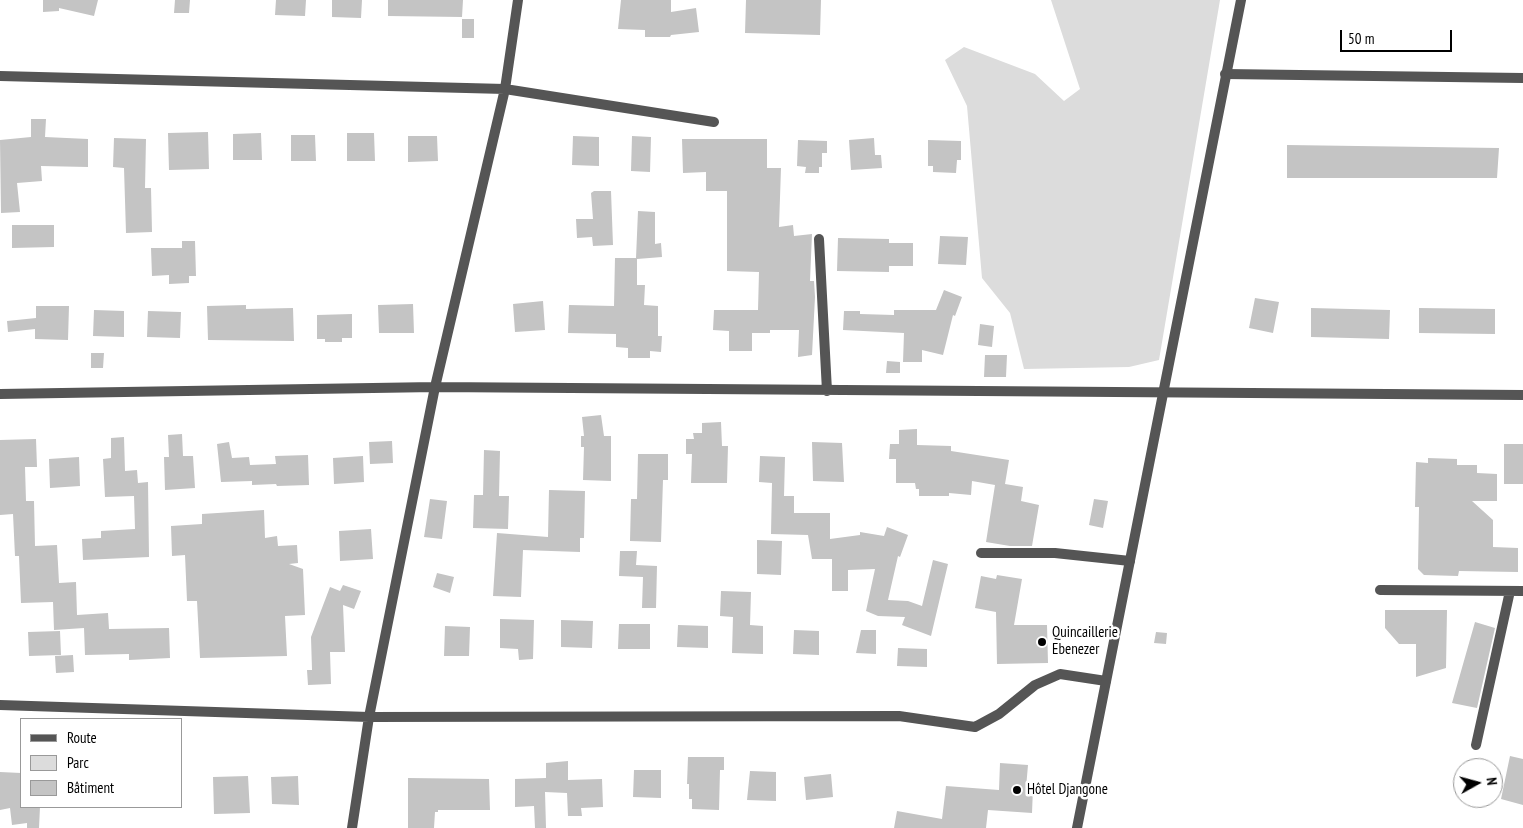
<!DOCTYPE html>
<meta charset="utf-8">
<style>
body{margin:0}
#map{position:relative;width:1523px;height:828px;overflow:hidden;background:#fff;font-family:"PT Sans Narrow",sans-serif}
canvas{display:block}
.legend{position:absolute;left:20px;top:718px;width:162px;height:90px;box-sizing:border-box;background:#fff;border:1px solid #999;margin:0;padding:6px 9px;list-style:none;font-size:15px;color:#000}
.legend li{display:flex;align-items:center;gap:10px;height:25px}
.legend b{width:25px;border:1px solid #999}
.north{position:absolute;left:1453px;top:758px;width:50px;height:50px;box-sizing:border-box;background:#fff;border:1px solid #999;border-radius:50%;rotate:83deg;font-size:14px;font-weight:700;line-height:20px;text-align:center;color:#000}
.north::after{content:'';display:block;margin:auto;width:18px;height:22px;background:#000;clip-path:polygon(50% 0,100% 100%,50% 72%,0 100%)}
.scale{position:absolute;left:1340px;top:30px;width:112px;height:22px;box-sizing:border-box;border:2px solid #000;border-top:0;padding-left:6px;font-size:15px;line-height:18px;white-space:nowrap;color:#000;-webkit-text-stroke:4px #fff;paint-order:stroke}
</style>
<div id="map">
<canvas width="1523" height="828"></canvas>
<ul class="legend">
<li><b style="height:6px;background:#555"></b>Route</li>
<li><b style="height:14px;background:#dcdcdc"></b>Parc</li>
<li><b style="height:14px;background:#c4c4c4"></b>Bâtiment</li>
</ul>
<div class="north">N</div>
<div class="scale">50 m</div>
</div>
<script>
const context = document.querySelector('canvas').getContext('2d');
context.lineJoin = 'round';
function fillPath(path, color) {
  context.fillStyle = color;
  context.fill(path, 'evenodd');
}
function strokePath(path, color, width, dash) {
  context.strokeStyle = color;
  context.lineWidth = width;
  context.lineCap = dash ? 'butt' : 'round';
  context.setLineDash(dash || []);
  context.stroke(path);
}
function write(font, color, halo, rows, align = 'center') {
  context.font = font + ' "PT Sans Narrow",sans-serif';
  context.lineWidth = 5;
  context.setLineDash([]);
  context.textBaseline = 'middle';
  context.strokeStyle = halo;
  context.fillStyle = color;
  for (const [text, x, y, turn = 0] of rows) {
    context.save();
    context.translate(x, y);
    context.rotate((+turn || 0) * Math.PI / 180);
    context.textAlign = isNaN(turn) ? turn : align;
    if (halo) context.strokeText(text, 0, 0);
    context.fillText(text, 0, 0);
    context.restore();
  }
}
const green = new Path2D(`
 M 1051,0 L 1220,0 L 1159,360 L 1129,367 L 1024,369 L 1010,313 L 982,278 L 967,106 L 945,60 L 964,47 L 1035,74 L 1064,101 L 1080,89 Z`);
const building = new Path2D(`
 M 43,0 L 98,0 L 94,16 L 59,8 L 59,11 L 43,12 Z
 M 175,0 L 190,0 L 189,13 L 174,13 Z
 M 276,0 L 306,0 L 305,16 L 275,15 Z
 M 332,0 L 362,0 L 361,18 L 332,17 Z
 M 388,0 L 463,0 L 462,17 L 388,16 Z
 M 621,0 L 671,0 L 671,12 L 696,8 L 699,32 L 671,35 L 670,37 L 645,37 L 645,30 L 618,29 Z
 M 746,0 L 821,0 L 820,35 L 745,33 Z
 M 462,19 L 474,19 L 474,38 L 462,38 Z
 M 31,119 L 46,119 L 45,137 L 88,139 L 88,167 L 41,166 L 42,181 L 17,183 L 20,212 L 1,213 L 0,140 L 31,137 Z
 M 208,132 L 209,169 L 169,170 L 168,133 Z
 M 261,133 L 262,160 L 233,160 L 233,134 Z
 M 347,133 L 374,133 L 375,161 L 347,161 Z
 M 291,135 L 315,135 L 316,161 L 291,161 Z
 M 408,136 L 437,136 L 438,161 L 408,162 Z
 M 573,136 L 599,137 L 599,166 L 572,165 Z
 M 632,136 L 651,137 L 650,172 L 631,171 Z
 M 114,138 L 146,139 L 145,188 L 151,188 L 152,232 L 126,233 L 124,168 L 113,167 Z
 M 874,138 L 875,155 L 881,155 L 882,168 L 851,170 L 849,140 Z
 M 682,139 L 767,139 L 767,168 L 781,168 L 779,227 L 793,225 L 794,236 L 812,234 L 810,281 L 814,281 L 815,297 L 812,355 L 798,357 L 799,330 L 770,330 L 770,333 L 752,333 L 752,351 L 729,351 L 729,331 L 713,330 L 714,310 L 758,310 L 759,272 L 727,271 L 727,191 L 706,191 L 706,172 L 683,173 Z
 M 798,140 L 827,141 L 827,153 L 822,153 L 822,167 L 819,167 L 819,173 L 805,173 L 806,167 L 797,166 Z
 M 928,140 L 961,141 L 961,160 L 957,160 L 956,173 L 933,172 L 933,166 L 928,166 Z
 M 1287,145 L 1499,148 L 1497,178 L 1287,178 Z
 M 594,191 L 611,191 L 613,245 L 593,246 L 592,237 L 577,238 L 576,219 L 593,219 L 591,193 Z
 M 638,211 L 655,212 L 655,244 L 661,243 L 662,257 L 637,259 L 637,285 L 645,285 L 644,305 L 658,306 L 658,336 L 662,336 L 661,352 L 650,351 L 650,358 L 628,358 L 628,348 L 616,347 L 616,334 L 568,333 L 569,305 L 614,306 L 615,258 L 636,258 Z
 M 12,225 L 54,225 L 54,247 L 12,248 Z
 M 940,236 L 968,237 L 966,265 L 938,264 Z
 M 838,238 L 889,239 L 889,243 L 913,243 L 913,266 L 889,266 L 889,272 L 837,271 Z
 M 182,241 L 195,241 L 196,276 L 189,276 L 189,283 L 169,284 L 169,275 L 152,276 L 151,248 L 182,248 Z
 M 944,290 L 962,297 L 955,316 L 953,315 L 943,355 L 922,350 L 922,362 L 903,362 L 904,333 L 843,330 L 844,311 L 860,311 L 860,314 L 894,315 L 894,310 L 936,310 Z
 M 1255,298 L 1279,302 L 1273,333 L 1249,328 Z
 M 543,301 L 545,330 L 515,332 L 513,304 Z
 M 413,304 L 414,333 L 379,333 L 378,305 Z
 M 246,305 L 246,309 L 293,308 L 294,341 L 208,340 L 207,306 Z
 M 36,306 L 69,306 L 68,340 L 35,339 L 35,329 L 8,332 L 7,321 L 36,318 Z
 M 1311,308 L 1390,310 L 1389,339 L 1311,337 Z
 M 1419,308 L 1495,309 L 1495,334 L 1419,333 Z
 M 94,310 L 124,311 L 124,337 L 93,336 Z
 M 148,311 L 181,312 L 180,338 L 147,337 Z
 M 352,314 L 352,338 L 342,338 L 342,342 L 325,342 L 325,339 L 317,339 L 317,315 Z
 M 980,324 L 994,326 L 992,347 L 978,345 Z
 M 91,353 L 104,353 L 103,368 L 91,368 Z
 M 985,355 L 1007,355 L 1006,377 L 984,377 Z
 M 887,361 L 900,362 L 900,373 L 886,373 Z
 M 601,415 L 604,436 L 611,436 L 611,481 L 583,480 L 584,447 L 581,447 L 581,436 L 584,436 L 582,417 Z
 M 721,422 L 722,446 L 728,446 L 727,483 L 691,483 L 692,454 L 686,454 L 686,439 L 694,439 L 693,433 L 702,433 L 702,423 Z
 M 917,429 L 917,445 L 951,446 L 951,451 L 1009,460 L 1005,484 L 1023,487 L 1021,501 L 1039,505 L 1032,546 L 1010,546 L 986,542 L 995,485 L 972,481 L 971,495 L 949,493 L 949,496 L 919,496 L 919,489 L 916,489 L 915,483 L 896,483 L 896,459 L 889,459 L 890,444 L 899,444 L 899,430 Z
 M 182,434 L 183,456 L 193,456 L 195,488 L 165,490 L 164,457 L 169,457 L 168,435 Z
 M 124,437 L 125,471 L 137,470 L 138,483 L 148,482 L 149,557 L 83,560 L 82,539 L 101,538 L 101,531 L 135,529 L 134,496 L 105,497 L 103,459 L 111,458 L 111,438 Z
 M 36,439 L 37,467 L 25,467 L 26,501 L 34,501 L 35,546 L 57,545 L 59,583 L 76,582 L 77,615 L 108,613 L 109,629 L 169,628 L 170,658 L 129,660 L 129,654 L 85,655 L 84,628 L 54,630 L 53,602 L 21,603 L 19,556 L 15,556 L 13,514 L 0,515 L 0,440 Z
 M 392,441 L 393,463 L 370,464 L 369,442 Z
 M 229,442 L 232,458 L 249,457 L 250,465 L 276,464 L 275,456 L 308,455 L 309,485 L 277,486 L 276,484 L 252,485 L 252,481 L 221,482 L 217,444 Z
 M 812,442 L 842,443 L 844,482 L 813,481 Z
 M 1504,444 L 1523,444 L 1523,484 L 1504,484 Z
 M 484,450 L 500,451 L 499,496 L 509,496 L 508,529 L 473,528 L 474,495 L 483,495 Z
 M 638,454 L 668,454 L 668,480 L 663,480 L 661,542 L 630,541 L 631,499 L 637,499 Z
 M 363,456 L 364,482 L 334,484 L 333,458 Z
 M 760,456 L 785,457 L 784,496 L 794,496 L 794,513 L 830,513 L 830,539 L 860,535 L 860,532 L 884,536 L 887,527 L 908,535 L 900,557 L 898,556 L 888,600 L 908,601 L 922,606 L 933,560 L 948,564 L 931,636 L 902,625 L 905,617 L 878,616 L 866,611 L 875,569 L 848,570 L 848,591 L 832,591 L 832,559 L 812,559 L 808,535 L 771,534 L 772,483 L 759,482 Z
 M 79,457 L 80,486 L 50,488 L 49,459 Z
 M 1428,458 L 1457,459 L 1457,465 L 1477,465 L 1477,473 L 1497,474 L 1497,501 L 1472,501 L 1493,520 L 1493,547 L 1518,548 L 1518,572 L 1459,571 L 1458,576 L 1424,575 L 1418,569 L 1419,507 L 1415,507 L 1416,462 L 1428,463 Z
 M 549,490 L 585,491 L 584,538 L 580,538 L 580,552 L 523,550 L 521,597 L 493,596 L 497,533 L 548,537 Z
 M 430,499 L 447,501 L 442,539 L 424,537 Z
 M 1094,499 L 1108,501 L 1103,528 L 1089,525 Z
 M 264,510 L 265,538 L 277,536 L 278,546 L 297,545 L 298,563 L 289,564 L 303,569 L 305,615 L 285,616 L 287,656 L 200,658 L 197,601 L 187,601 L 185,555 L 172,556 L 171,526 L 202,524 L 202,514 Z
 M 371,529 L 373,559 L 340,561 L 339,531 Z
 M 757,540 L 782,541 L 781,575 L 757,574 Z
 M 620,551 L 637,551 L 636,565 L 657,566 L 656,608 L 642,608 L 643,577 L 619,576 Z
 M 437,573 L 454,577 L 450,593 L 433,587 Z
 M 997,575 L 1022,579 L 1014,625 L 1047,625 L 1048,663 L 997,664 L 996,612 L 975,608 L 981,576 L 996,579 Z
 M 343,585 L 361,591 L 354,609 L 343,605 L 345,652 L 330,652 L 331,684 L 308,685 L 307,670 L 312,670 L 311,637 L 330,587 L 340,591 Z
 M 721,591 L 751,592 L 750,625 L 763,626 L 763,654 L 732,653 L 733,617 L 720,616 Z
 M 1385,610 L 1447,610 L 1446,668 L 1416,677 L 1416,644 L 1399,644 L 1385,628 Z
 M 500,619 L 534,620 L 533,659 L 519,660 L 518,649 L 500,648 Z
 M 561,620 L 593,621 L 592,648 L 561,647 Z
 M 1475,622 L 1495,628 L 1477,708 L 1452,703 Z
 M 619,624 L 650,624 L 650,649 L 618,649 Z
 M 678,625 L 708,626 L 708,648 L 677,647 Z
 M 445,626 L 470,627 L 469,656 L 444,656 Z
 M 794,630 L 819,631 L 819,655 L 793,654 Z
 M 861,630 L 876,630 L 876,654 L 856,653 Z
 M 60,631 L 61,655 L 29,656 L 28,632 Z
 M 1156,632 L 1167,633 L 1166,644 L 1154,643 Z
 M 898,648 L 927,649 L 927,667 L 897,666 Z
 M 73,655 L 74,672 L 56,673 L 55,656 Z
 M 1510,756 L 1523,759 L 1523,805 L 1501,799 Z
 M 688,757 L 724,757 L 724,770 L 720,770 L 719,810 L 692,809 L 692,799 L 689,799 L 689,784 L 687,784 Z
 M 568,761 L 568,780 L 602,779 L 603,807 L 581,808 L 582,816 L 568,816 L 567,793 L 545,792 L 546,828 L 535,828 L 534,806 L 515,807 L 515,779 L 546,778 L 546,763 Z
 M 1000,763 L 1028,765 L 1026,788 L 1033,788 L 1032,813 L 988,810 L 986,828 L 894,828 L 897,811 L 942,819 L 946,786 L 999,790 Z
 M 634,770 L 661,770 L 661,798 L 633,797 Z
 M 750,771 L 776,772 L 776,801 L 747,800 Z
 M 0,772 L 21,773 L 20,807 L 40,807 L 39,828 L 27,828 L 27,823 L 12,825 L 10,808 L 0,810 Z
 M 831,774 L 833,797 L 806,800 L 804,777 Z
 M 248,776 L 250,813 L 214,814 L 213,777 Z
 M 298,776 L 299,805 L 272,804 L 271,777 Z
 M 408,778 L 489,779 L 490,810 L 438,810 L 438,812 L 435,812 L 434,828 L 408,828 Z`);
const minor = new Path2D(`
 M 1225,74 L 1523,78
 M 0,76 L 505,89 L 714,122
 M 819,239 L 827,391
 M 0,394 L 435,387 L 1523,395
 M 981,553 L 1055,553 L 1130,561
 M 1380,590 L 1523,591
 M 0,705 L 369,717 L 899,716 L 975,727 L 999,714 L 1035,685 L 1060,674 L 1106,681
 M 1476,745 L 1510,591
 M 352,828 L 369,717 L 435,387 L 505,89 L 518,0`);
const tertiary = new Path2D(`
 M 1077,828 L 1241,0`);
const markers = [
 [1042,642,5,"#000"],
 [1017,790,5,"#000"]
];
const poiNames = [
 ["Quincaillerie",1052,633],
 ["Ebenezer",1052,650],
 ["Hôtel Djangone",1027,790]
];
fillPath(green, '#dcdcdc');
fillPath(building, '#c4c4c4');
strokePath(minor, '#555', 10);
strokePath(tertiary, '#555', 10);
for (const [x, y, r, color] of markers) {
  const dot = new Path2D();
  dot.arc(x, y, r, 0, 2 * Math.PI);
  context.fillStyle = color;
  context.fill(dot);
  strokePath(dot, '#fff', 2);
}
write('15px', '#000', '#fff', poiNames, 'left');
</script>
